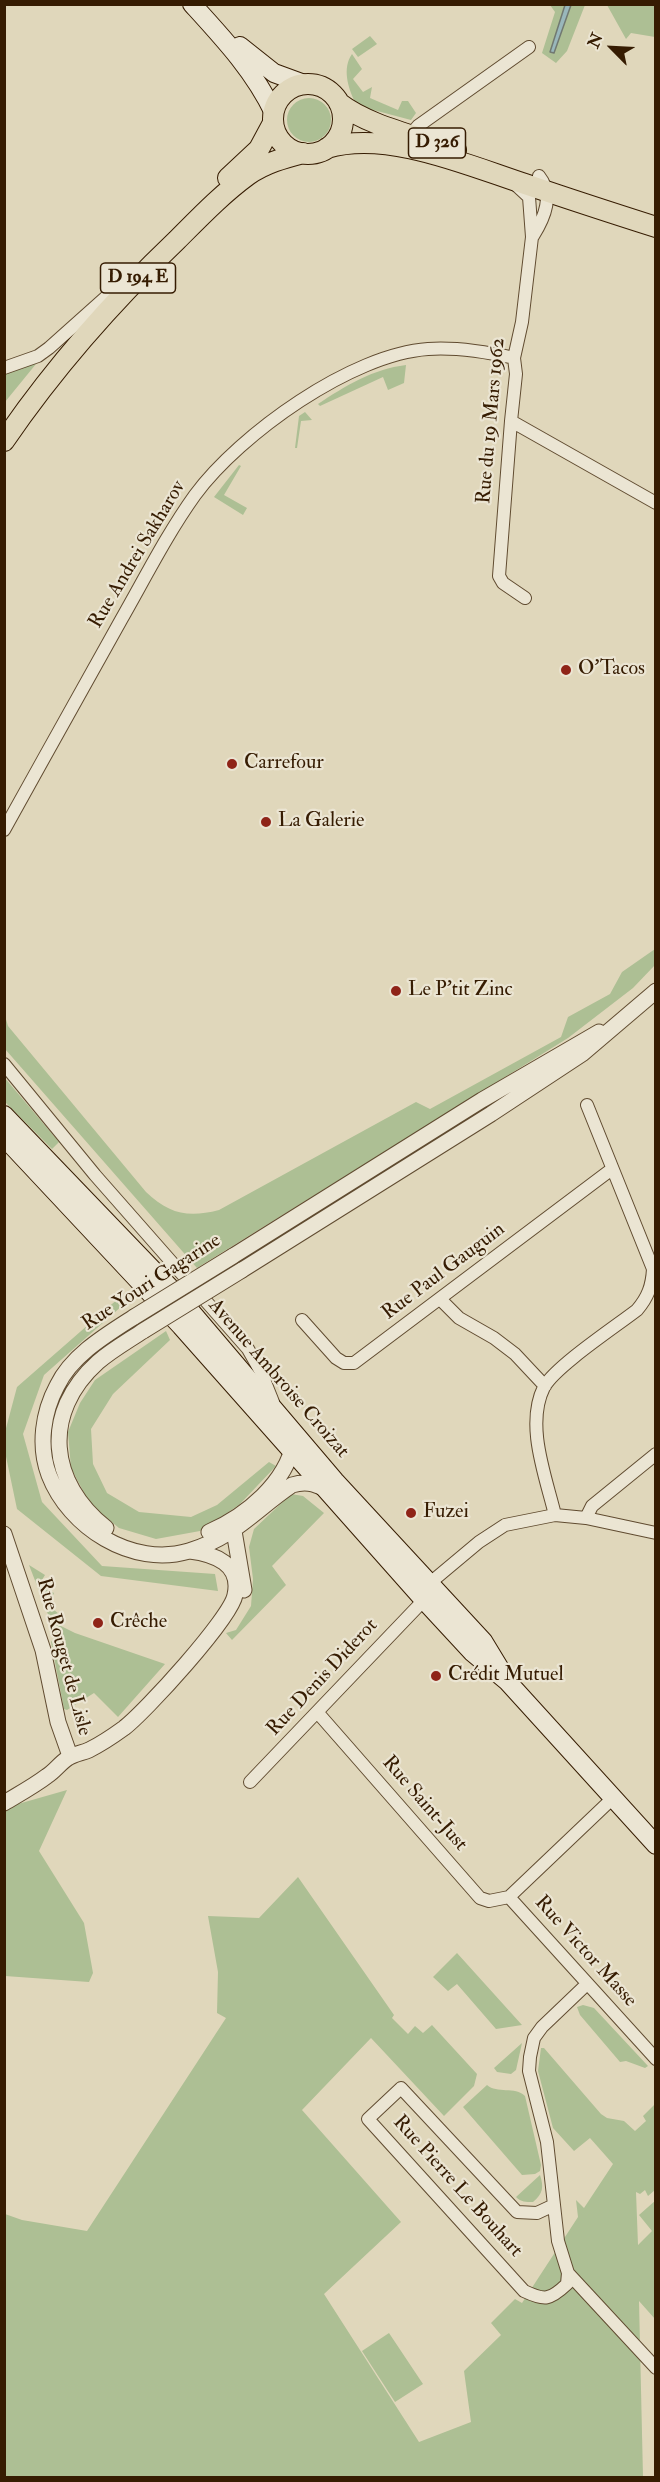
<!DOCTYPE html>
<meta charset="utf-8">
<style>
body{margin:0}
#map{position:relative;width:660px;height:2482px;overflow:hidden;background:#e0d7bb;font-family:"IM FELL Double Pica",serif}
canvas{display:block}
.frame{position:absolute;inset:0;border:6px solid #361c02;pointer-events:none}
.north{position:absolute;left:582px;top:18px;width:60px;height:60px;-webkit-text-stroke:4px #ebe5d3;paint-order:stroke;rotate:294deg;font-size:16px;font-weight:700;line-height:24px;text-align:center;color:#361c02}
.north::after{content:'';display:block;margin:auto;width:21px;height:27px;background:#361c02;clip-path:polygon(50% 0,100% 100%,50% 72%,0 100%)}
</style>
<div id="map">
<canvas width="660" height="2482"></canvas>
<div class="frame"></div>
<div class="north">N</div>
</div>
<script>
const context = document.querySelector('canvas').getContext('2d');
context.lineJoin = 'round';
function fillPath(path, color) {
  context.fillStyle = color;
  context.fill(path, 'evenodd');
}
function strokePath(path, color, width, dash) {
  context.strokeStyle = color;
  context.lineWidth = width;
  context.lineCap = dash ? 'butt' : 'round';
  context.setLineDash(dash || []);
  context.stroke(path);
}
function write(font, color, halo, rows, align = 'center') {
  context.font = font + ' "IM FELL Double Pica",serif';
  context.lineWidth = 4.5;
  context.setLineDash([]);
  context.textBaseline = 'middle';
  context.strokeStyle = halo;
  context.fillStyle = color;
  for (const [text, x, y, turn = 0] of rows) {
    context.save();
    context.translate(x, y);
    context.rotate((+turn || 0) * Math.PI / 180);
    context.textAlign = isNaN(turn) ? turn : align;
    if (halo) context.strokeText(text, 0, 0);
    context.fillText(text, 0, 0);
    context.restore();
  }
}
const green = new Path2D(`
 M 550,5 L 585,5 L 567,51 L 556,63 L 542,53 L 555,12 Z
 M 607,5 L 655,5 L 655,37 L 631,33 L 626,39 Z
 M 370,36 L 377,44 L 358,57 L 352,49 Z
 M 352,54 L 362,69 L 353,79 L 363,92 L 372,87 L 370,98 L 398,110 L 402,101 L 408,101 L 416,113 L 411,120 L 366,108 L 355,102 C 348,88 342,68 352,54 Z
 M287 120a22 22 0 1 1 44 0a22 22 0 1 1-44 0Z
 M 49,348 L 5,402 L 5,368 Z
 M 406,365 L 404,383 L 388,390 L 383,377 L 320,406 L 318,404 C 345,386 373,369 406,365 Z
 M 305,412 L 312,420 L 301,421 L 297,448 L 295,448 L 299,416 Z
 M 239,465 L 241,466 L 224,495 L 247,508 L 243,515 L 214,497 Z
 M 655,949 L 655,965 L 633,988 L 568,1038 L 197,1268 L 5,1049 L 5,1016 L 8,1026 L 146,1192 C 169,1214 188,1218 219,1210 L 416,1102 L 430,1109 L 561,1037 L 568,1017 L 610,994 L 622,972 Z
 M 4,1077 L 59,1142 L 52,1149 L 5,1102 Z
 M 120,1297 L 123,1305 L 44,1375 L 23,1434 L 42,1502 L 102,1566 L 215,1574 L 218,1591 L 101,1576 L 17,1509 L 4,1447 L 5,1432 L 17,1387 Z
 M 166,1331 L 170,1340 L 113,1394 L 91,1429 L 93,1464 L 107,1493 L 139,1512 L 191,1517 L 217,1505 L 269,1462 L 276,1466 L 239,1505 L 200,1531 L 156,1539 L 119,1528 L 90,1504 L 71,1468 L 68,1432 L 80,1403 L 95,1380 Z
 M 291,1494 L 303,1496 L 324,1513 L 272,1566 L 286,1585 L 232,1640 L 226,1633 L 236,1630 L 251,1606 L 253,1579 L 249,1547 L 254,1529 Z
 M 29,1565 L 45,1575 L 39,1585 L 54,1593 L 48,1605 L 59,1614 L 55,1623 L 75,1633 L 165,1664 L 118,1717 L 94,1693 L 67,1710 L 64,1709 L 51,1642 L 56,1635 Z
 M 67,1790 L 39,1851 L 84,1923 L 93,1973 L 89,1982 L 5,1976 L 4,1811 L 11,1806 Z
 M 298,1877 L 394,2015 L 392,2018 L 408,2034 L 415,2026 L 423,2033 L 432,2025 L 477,2074 L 474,2086 L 444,2116 L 371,2038 L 302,2110 L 401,2222 L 324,2294 L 419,2442 L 471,2422 L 464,2371 L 501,2335 L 491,2323 L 515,2299 L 522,2303 L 578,2217 L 576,2200 L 584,2208 L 613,2164 L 590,2138 L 574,2151 L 553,2128 L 538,2071 L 541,2048 L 544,2048 L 601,2114 L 607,2118 L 624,2121 L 635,2131 L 646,2121 L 643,2116 L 655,2104 L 655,2190 L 648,2196 L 645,2190 L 640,2194 L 636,2192 L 638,2245 L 652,2231 L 639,2215 L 656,2200 L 655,2319 L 639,2301 L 643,2477 L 5,2478 L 5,2214 L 22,2220 L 87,2231 L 226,2018 L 217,2013 L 218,1972 L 208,1916 L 259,1918 Z
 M 457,1953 L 522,2025 L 496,2029 L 457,1984 L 448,1991 L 433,1977 Z
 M 583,2005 L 594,2008 L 648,2066 L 645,2068 L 626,2061 L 620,2062 L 580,2015 L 577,2007 Z
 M 522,2043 L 516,2070 L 511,2074 L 497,2072 L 494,2068 Z
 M 487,2085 C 497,2094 515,2086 525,2096 L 541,2165 L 540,2171 L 535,2174 L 522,2175 L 463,2107 Z
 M 540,2175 C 544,2187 543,2194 533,2202 C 526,2202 521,2202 516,2197 Z
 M 389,2333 L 423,2384 L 395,2402 L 362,2351 Z`);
const water = new Path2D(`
 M 565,5 L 571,5 L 554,53 L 550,52 Z`);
const minor = new Path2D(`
 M 411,134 L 418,126 L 529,47
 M 516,185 L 529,197 L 532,237 L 522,322 L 514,358 L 516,374 L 511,421 L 499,576 L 503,583 L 525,598
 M 533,236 C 545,217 554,195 539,176
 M 4,368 L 38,356 L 49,348 L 124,281
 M 511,421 L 656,503
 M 4,830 C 43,760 82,689 121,620 C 145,578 167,534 195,495 C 240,434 352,354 428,349 C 456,347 487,352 514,358
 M 4,1064 L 95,1175 L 248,1349 L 261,1372 L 273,1402
 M 440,1299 L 459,1318 L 494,1338 L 515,1354 L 545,1386
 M 302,1320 L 336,1358 L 344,1363 L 354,1363 L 612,1169
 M 555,1515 C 546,1477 525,1425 544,1387 C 556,1366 615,1327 637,1310 C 648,1297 652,1286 653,1269 L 587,1105
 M 586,1518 L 592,1506 L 656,1454
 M 318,1713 L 480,1898 L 489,1901 L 509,1897 L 613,1798
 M 250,1782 L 424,1600 L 430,1583 L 479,1542 L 505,1525 L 555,1515 L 586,1518 L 656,1533
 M 509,1897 L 656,2059
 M 587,1984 L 542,2027 L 534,2038 L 530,2057 L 529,2071 L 547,2142 L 558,2241 L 568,2273 L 656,2368
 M 554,2205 L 537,2213 L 517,2212 L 401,2088 L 368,2119 L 524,2291 C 545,2301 550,2300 567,2284 L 568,2273`);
const tertiary = new Path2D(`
 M 233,1256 L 482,1100 L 599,1032
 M 242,1270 L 491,1114 L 582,1054 L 656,991
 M 134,1317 C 106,1335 72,1355 57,1386 C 43,1412 38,1446 49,1475 C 69,1527 132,1568 189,1551 C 235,1537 255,1510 292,1485 C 305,1481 313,1483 326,1489
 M 106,1528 C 49,1483 41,1413 98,1362 C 112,1350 128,1341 143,1331
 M 234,1531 L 244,1590
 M 209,1532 C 246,1516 286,1483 294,1442
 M 4,1534 L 43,1650 L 58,1722 L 70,1756
 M 4,1803 C 19,1794 34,1786 47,1776 C 55,1771 60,1763 68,1758 C 74,1754 82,1753 89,1750 C 101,1744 113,1736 124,1728 C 145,1712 231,1618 235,1595 C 242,1564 214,1554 190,1551`);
const secondary = new Path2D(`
 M 192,4 C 223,38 254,71 274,113
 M 240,46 L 274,73 L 304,84
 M 4,1115 L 176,1294 L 335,1481 L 483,1641 L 500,1669
 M 4,1137 L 181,1326 L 424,1600 L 472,1652 L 507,1681 L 656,1845`);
const primary = new Path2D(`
 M273 119a35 35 0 1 1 70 0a35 35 0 1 1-70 0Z
 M 339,103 C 370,127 419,136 456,150
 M 327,148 C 387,130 467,165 525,184 C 569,199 612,213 656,227
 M 228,178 L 259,149 L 273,123
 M 4,441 C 54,368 113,301 177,240 C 200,217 222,194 248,175 C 265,163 284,158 303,153`);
const tertiaryBridge = new Path2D(`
 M 134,1317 L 233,1256
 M 143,1331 L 242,1270`);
const markers = [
 [566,670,6,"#8f2418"],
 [232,764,6,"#8f2418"],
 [266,822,6,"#8f2418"],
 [396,991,6,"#8f2418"],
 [411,1513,6,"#8f2418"],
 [98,1623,6,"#8f2418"],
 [436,1676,6,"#8f2418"]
];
const shields = [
 [437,143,57],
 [138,278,75]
];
const shieldNames = [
 ["D 326",437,143],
 ["D 194 E",138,278]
];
const streetNames = [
 ["Rue du 19 Mars 1962",492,421,-85],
 ["Rue Andrei Sakharov",138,555,-59],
 ["Rue Paul Gauguin",444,1272,-37],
 ["Rue Youri Gagarine",152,1283,-33],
 ["Avenue Ambroise Croizat",278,1379,49],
 ["Rue Rouget de Lisle",63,1657,75],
 ["Rue Denis Diderot",323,1678,-47],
 ["Rue Saint-Just",424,1804,49],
 ["Rue Victor Masse",585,1952,48],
 ["Rue Pierre Le Bouhart",457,2187,48]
];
const poiNames = [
 ["O'Tacos",578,670],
 ["Carrefour",244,764],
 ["La Galerie",278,822],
 ["Le P'tit Zinc",408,991],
 ["Fuzei",423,1513],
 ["Crêche",110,1623],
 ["Crédit Mutuel",448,1676]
];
fillPath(green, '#adbf94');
fillPath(water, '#99b7bb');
strokePath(water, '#717971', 1.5);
strokePath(minor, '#604b30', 14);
strokePath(tertiary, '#604b30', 17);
strokePath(secondary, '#361c02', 20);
strokePath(primary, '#361c02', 22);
strokePath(minor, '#ebe5d3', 12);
strokePath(tertiary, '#ebe5d3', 15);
strokePath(secondary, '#ebe5d3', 18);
strokePath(primary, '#e0d7bb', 20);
strokePath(tertiaryBridge, '#604b30', 17, []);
strokePath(tertiaryBridge, '#ebe5d3', 15);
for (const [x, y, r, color] of markers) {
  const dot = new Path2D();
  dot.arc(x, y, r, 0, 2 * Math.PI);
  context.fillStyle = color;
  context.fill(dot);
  strokePath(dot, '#ebe5d3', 2);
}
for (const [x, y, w] of shields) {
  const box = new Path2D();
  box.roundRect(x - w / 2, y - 15, w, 30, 4.5);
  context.fillStyle = '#ebe5d3';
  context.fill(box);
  strokePath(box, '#361c02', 1.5);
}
write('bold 18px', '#361c02', null, shieldNames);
write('20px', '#361c02', '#ebe5d3', streetNames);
write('20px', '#361c02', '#ebe5d3', poiNames, 'left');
</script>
